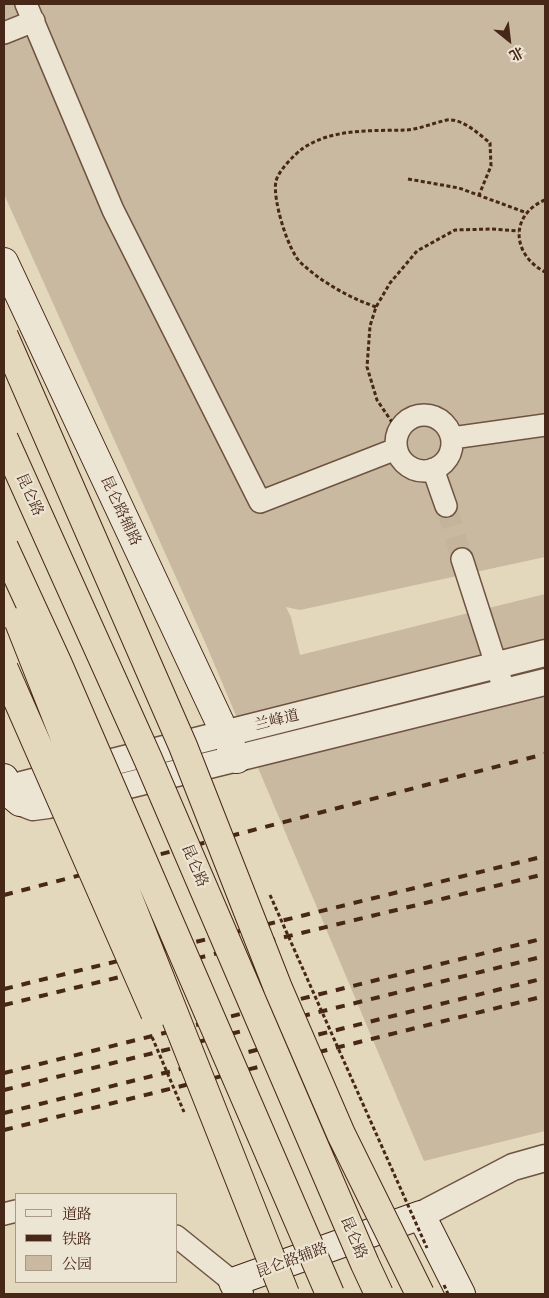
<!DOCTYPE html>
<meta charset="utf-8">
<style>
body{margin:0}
#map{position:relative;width:549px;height:1298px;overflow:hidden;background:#e3d7bc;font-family:"Libre Bodoni","Noto Serif SC",serif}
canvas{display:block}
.frame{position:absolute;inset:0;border:5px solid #472718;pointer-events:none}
.legend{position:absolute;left:15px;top:1193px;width:162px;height:90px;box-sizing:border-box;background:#ede5d3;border:1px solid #ab9988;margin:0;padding:6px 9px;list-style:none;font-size:15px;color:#472718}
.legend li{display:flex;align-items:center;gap:10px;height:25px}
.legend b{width:25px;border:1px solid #ab9988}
.north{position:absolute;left:484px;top:15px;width:50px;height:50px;-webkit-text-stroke:4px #ede5d3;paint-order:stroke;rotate:151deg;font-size:14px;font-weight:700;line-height:20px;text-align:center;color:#472718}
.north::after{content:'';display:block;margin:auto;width:18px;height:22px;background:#472718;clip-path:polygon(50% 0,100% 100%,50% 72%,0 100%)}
</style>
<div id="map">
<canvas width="549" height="1298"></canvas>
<div class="frame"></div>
<ul class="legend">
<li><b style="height:6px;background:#ede5d3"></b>道路</li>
<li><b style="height:6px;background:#472718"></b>铁路</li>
<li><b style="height:14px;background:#c8b9a0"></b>公园</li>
</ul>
<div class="north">北</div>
</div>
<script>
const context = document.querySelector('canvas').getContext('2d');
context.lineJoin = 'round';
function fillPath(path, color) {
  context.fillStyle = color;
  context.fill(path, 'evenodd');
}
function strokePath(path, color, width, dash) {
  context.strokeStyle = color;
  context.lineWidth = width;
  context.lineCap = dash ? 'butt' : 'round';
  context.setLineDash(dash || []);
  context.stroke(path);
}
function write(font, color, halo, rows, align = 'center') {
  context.font = font + ' "Libre Bodoni","Noto Serif SC",serif';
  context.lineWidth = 4.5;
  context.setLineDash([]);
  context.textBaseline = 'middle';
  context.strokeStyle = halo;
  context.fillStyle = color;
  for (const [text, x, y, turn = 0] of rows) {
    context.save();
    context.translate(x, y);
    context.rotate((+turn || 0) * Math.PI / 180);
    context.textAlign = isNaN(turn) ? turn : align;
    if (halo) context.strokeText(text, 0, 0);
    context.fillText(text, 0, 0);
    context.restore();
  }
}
const green = new Path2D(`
 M 4,4 L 545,4 L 545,557 L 300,610 L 286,607 L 291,617 L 300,655 L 545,594 L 545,1131 L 424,1161 L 205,642 L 4,194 Z`);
const minorTunnel = new Path2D(`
 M 446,506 L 462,559`);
const path = new Path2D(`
 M 408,179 L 459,188 L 527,213
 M 545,200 C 509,215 512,255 545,272
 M 376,307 C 348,297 323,283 301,263 C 288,251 272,198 276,181 C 279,170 294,155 302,149 C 331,128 373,131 406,130 C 420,129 433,123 447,120 C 462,118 479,134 490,143 L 491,166 L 479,195
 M 396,428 L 377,400 L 367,367 L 370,326 L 376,307 L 390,283 L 417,251 L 455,230 L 491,229 L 519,231`);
const minor = new Path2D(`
 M 26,4 L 113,210 L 260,502 L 396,449
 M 4,33 L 34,21
 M396 443a28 28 0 1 1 56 0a28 28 0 1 1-56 0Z
 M 452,438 L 545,425
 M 433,469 L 446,506
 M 462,559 L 501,680
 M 4,1214 L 16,1211
 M 176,1236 L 233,1282`);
const tertiary = new Path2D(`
 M 9,788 L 545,653
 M 20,802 L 33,807 L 48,805 L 545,682
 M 421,1215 L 513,1167 L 545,1158`);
const secondary = new Path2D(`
 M 4,262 L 237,759
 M 4,778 L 14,797 L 20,802
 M 239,1294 L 233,1282 L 421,1215 L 461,1294`);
const rail = new Path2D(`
 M 4,895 L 545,754
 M 4,989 L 545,856
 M 4,1005 L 545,874
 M 4,1073 L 545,938
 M 4,1090 L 545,956
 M 4,1113 L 545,978
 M 4,1130 L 545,996`);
const pathBridge = new Path2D(`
 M 270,895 L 427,1248
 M 152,1037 L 184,1112
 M 444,1285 L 448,1294`);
const trunkBridge = new Path2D(`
 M 4,336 L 183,746 L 278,988 L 341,1134 L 420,1294
 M 4,439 L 148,759 L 365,1264 L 379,1294
 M 4,547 L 57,662 L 330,1294
 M 19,622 L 285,1294
 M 4,669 L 155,1013`);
const streetNames = [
 ["昆仑路",29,495,66],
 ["昆仑路辅路",120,511,65],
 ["兰峰道",277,721,-14],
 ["昆仑路",194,866,67],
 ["昆仑路",353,1238,67],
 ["昆仑路辅路",292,1261,-20]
];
fillPath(green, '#c8b9a0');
strokePath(minorTunnel, '#c4b49b', 21, [21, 11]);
strokePath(minor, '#6e5341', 24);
strokePath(tertiary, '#6e5341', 29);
strokePath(secondary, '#472718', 30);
strokePath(path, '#472718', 3, [4, 2.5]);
strokePath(minor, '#ede5d3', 21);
strokePath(tertiary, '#ede5d3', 26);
strokePath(secondary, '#ede5d3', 28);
strokePath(rail, '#472718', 4, [9, 9]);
strokePath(trunkBridge, '#472718', 30, []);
strokePath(pathBridge, '#472718', 3, [4, 2.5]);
strokePath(trunkBridge, '#e3d7bc', 28);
write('15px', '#472718', '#ede5d3', streetNames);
</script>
